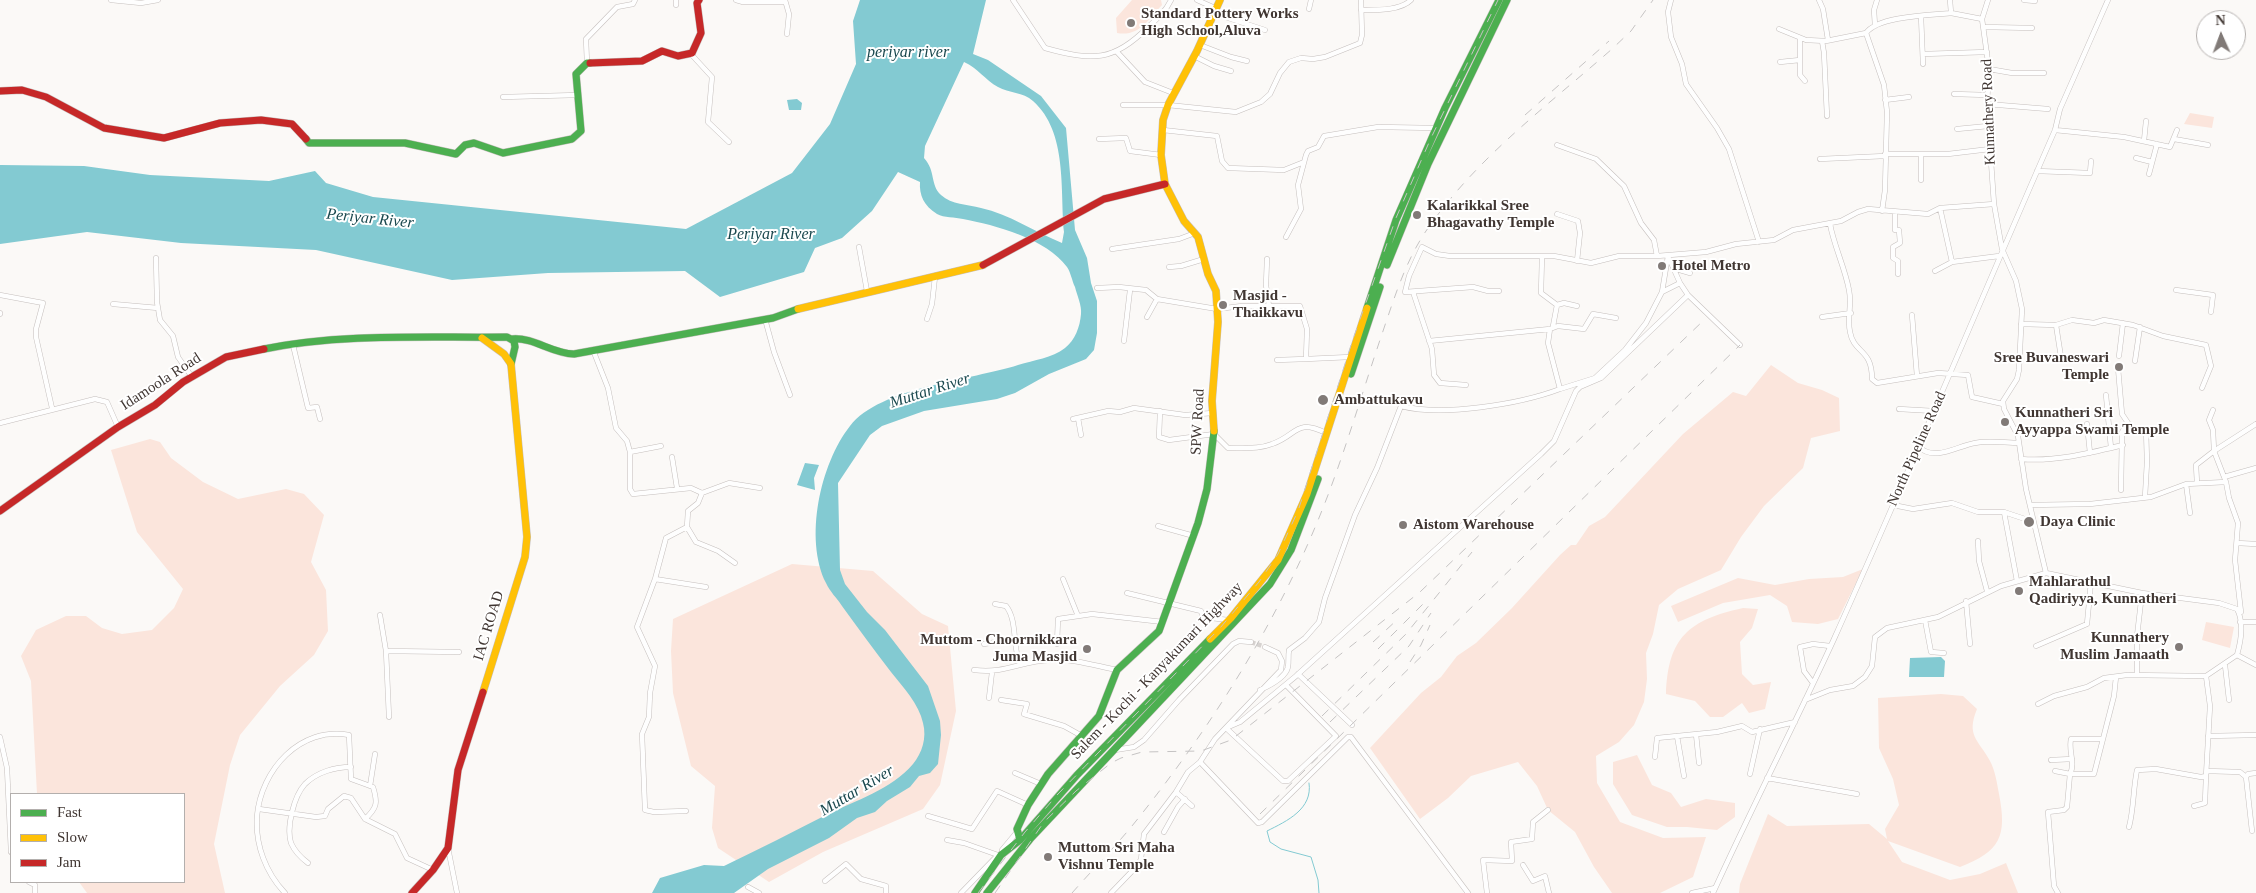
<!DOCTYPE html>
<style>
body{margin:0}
#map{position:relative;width:2256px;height:893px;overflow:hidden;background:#fbf9f7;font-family:Georgia,serif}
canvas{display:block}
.legend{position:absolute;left:10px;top:793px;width:175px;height:90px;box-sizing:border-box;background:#fff;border:1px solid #b3afad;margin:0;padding:6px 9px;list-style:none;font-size:15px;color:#403632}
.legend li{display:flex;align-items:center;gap:10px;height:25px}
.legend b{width:25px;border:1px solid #b3afad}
.north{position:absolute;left:2196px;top:10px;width:50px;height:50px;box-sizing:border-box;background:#fff;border:1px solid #b3afad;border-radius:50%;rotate:358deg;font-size:14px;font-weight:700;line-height:20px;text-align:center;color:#403632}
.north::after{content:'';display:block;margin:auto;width:18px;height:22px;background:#817a77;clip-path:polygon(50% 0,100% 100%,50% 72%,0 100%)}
</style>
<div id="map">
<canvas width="2256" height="893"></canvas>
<ul class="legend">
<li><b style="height:6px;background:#4caf50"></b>Fast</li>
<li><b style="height:6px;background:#ffc107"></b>Slow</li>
<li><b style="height:6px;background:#c62828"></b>Jam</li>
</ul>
<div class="north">N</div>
</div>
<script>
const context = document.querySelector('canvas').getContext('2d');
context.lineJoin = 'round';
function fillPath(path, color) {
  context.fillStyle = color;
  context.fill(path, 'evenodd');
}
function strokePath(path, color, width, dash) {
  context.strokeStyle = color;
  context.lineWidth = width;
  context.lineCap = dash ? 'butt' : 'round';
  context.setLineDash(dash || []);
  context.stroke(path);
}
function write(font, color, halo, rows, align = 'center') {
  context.font = font + ' Georgia,serif';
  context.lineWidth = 4;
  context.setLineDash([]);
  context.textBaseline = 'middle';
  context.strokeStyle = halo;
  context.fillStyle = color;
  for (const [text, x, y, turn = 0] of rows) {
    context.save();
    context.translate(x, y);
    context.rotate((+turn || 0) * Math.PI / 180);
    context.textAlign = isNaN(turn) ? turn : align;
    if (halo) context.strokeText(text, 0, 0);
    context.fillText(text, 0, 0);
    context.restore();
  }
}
const green = new Path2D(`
 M 1132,0 L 1161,0 L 1162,5 C 1148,20 1139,37 1117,33 L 1116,18 Z
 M 2190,113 L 2214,117 L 2212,128 L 2184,124 Z
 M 1771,365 L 1798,383 L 1822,390 L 1839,398 L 1840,431 L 1811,438 L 1803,468 L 1764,506 L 1741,537 L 1721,570 L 1678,589 L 1659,605 L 1653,634 L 1646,653 L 1647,679 L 1644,702 L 1634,725 L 1619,742 L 1596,756 L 1597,783 L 1620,822 L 1663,838 L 1706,837 L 1693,877 L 1660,893 L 1612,893 L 1594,867 L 1575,832 L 1548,810 L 1537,786 L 1518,762 L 1471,776 L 1448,798 L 1420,819 L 1370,748 L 1421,693 L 1441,677 L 1457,656 L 1476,643 L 1512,608 L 1560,555 L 1571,545 L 1576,545 L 1589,526 L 1605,517 L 1683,434 L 1733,392 L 1746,396 Z
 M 150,439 L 160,442 L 171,458 L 203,482 L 238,499 L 286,489 L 304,494 L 324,515 L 311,562 L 326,590 L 328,631 L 314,655 L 280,686 L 240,735 L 230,765 L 214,844 L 225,893 L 87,893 L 79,882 L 184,882 L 184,794 L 37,794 L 31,681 L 21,656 L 36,630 L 66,616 L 86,616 L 102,628 L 122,634 L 152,630 L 174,608 L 183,589 L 137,532 L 111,450 Z
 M 792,564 L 873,571 L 922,614 L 948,626 L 956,711 L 940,785 L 923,809 L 823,852 L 769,882 L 718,848 L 712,828 L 715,786 L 691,766 L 673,693 L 671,651 L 673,619 Z
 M 1863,569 L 1838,619 L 1818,624 L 1792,622 L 1787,606 L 1770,595 L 1723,603 L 1678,622 L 1671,606 L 1738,578 L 1775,585 L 1809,579 L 1843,577 Z
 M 1743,608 L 1758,609 L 1752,628 L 1740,642 L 1742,674 L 1753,685 L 1771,682 L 1765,709 L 1749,713 L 1742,703 L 1723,717 L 1710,717 L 1695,701 L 1666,694 C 1668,637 1689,620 1743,608 Z
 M 2206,622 L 2234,627 L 2230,648 L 2202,640 Z
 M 1941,694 L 1963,696 L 1977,709 C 1966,736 1978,739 1990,761 C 1995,770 1997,783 1999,794 C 2007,836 2001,851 1960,867 L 1888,841 L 1902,862 L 1950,880 L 1980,874 L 2006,863 L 2018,893 L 1739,893 L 1740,884 L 1768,814 L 1787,826 L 1869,824 L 1887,839 L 1885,829 L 1899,805 L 1893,779 L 1879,748 L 1878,698 Z
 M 1637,755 L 1652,785 L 1671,793 L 1681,807 L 1706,799 L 1735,803 L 1735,817 L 1717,830 L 1687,827 L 1667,827 L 1632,815 L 1613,784 L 1613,762 Z`);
const water = new Path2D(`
 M 860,0 L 986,0 L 973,54 L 988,60 L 1041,96 L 1066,128 L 1075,230 L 1087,258 L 1091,283 L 1097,301 L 1097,333 L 1094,350 L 1086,359 L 1049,374 L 1015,393 L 997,399 L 924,411 L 882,426 L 870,435 L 838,483 L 840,570 L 845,584 L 867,612 L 885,630 L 928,686 L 940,721 L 941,735 L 938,764 L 930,773 L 919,776 L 910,787 L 887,801 L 875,812 L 857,818 L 829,838 L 768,869 L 734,893 L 652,893 L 660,878 L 704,865 L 724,866 C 759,849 793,832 828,814 C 856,800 891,790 913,764 C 922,753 927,738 923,723 C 919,704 903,687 891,672 C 874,650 858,628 842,606 C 837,598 830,592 826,583 C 804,539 820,464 850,426 C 880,387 972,380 1018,365 C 1034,360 1052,358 1065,348 C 1075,340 1080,327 1081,314 C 1082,306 1077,295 1075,287 C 1072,281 1071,273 1067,267 C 1047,239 995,225 963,219 C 955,217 944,218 937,214 C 924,206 919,195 920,182 L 898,172 L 872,211 L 842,238 L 815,248 L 804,272 L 720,297 L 685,271 L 548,273 L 452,280 L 316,250 L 181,243 L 87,232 L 0,244 L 0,165 L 84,166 L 150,175 L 269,181 L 315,171 L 326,183 L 373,197 L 686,229 L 792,173 L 830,124 L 856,64 L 853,21 ZM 964,62 C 978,68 985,80 998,87 C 1009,93 1023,92 1033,101 C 1068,132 1060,191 1064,232 L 1062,243 C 1035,232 1009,214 981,208 C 967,204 952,205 941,195 C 930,185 936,171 924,158 L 925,146 Z
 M 797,99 L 802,103 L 801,110 L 789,110 L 787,100 Z
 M 805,463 L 819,465 L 814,478 L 815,490 L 797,485 Z
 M 1941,657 L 1945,661 L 1944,677 L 1909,677 L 1910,658 Z`);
const stream = new Path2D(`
 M 1309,783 C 1313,809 1287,821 1267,831 L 1270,842 L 1281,849 L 1311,857 L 1318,880 L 1319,893`);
const streetTunnel = new Path2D(`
 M 1251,642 L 1265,647`);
const street = new Path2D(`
 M 111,0 L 141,3 L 158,0
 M 676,0 L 676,5
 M 736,0 L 743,2 L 785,2
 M 785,0 L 789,14 L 787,34
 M 1013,0 L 1045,48 C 1092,61 1114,62 1148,27 C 1157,19 1166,11 1171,0
 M 1197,0 L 1215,8
 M 1671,0 L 1668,12 L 1671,37 L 1682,64 L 1686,84 L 1717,128 L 1729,149 L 1759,242
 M 1819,0 L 1823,9 L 1828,40
 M 1950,0 L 1951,13 L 1982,19 L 1989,69 L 1987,104 L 1994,204 L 2002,249 L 2016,281 L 2022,309 L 2019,370 L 2017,379 L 2003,401 L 2004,409 L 2018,436 L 2026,489 L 2046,573 L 2142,593 L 2219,603 L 2237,609 C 2244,622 2241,641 2237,655 L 2256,665
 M 2024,0 L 2035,1
 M 1309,9 L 1311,0
 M 1361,10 C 1376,10 1400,11 1411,0
 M 1213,13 L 1265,30
 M 1921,16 L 1923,64
 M 1982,19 L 1988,0
 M 1875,26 L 1874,10 L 1877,0
 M 1984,27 L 2032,28
 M 1779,29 L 1806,40 L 1826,41 L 1866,33
 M 1800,39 L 1800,75 L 1805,81
 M 1822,41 L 1824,53 L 1827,116
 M 1200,45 L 1231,57 L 1247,61
 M 1117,52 L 1145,82 L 1173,93
 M 690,53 L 712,77 L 708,122 L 729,142
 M 1923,54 L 1987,52
 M 1194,56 L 1214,66 L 1231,71
 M 1780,62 L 1800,60
 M 587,63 L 586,39 L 617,7 L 633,4 L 635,0
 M 1989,69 L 2012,73 L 2044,73
 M 1954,94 L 1987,95
 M 503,97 L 578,95
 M 1885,100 L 1909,97
 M 1987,104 L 2048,109
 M 1123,105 L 1168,105 L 1236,112 L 1261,102 L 1270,94 L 1280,73 L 1289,62 L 1301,58 L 1313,59 L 1325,57 L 1360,43 L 1362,35 L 1361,0
 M 1957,129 L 1988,126
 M 1163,130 L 1217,136 L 1222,161 L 1228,168 L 1284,170 L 1304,162
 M 2055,130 L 2124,137 L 2170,147 L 2177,130
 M 1099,139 L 1126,138 L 1130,151 L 1161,155
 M 2174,139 L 2208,145
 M 2144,141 L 2146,121
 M 1557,145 L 1596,159 L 1624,186 L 1641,223 L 1654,240 L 1657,256
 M 1885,154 L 1948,154 L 1990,149
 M 2136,158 L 2152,162
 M 1820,159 L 1885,156
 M 2037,171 L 2090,173 L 2091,161
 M 2149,174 L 2157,144
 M 1921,180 L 1921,155
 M 1940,208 L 1952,262
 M 1882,211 L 1885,190 L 1887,112 L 1884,85 L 1866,33 C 1878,16 1931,15 1951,13
 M 1895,213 L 1895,230 L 1899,230 L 1900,243 L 1893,247 L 1893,258 L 1898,261 L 1898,274
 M 1557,214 L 1578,221 L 1580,233 L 1577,261
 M 1830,224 C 1834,246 1845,268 1849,290 C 1852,304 1847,319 1850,332 C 1854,354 1872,348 1872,379 L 1877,383 L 1938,373 L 1968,375 L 1972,397 L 2003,404
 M 1286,237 L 1301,209 L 1298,185 L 1306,155 L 1308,151 L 1318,147 L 1324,136 L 1378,127 L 1435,128
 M 859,247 L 867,291
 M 1112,249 L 1179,239 L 1195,233
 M 1542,257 L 1541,293 L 1557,305 L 1553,326
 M 156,258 L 157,302 L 160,320 L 173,336 L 178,357 L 192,377
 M 1267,259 L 1266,285 L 1269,306
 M 1169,267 L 1181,266 L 1204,259
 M 1673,268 L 1690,273
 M 1935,271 L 1952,262 L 1999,256
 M 1680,283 L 1688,295 L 1740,345
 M 1097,288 L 1119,287 L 1146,290 L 1157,299 L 1217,309 L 1242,306 L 1300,306 L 1307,329 L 1306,359 L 1350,357
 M 2176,290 L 2213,295 L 2211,312
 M 1499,291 L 1488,291 L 1473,287 L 1405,292 L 1409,276 L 1422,247 L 1436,254 L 1450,256 L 1554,256 L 1591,263 L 1619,256 L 1657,256 L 1706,252 L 1736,244 L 1774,240 L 1793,230 L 1841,221 L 1858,212 L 1868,209 L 1928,214 L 1940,208 L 1994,204
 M 1413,292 L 1432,349 L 1434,375 L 1440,383 L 1466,385
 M 1662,292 L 1680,283 L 1668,256
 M 0,295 L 43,303 L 36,329 L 36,337 L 52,408
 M 113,304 L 158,308
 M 1557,305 L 1564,303 L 1577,306
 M 0,313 L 0,314
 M 1912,315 L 1917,376
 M 1147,317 L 1157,299
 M 1822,317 L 1851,313
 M 765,319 L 774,352 L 790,395
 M 927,319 L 932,304 L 935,277
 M 2021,324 L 2056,325 L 2072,320 L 2094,323 L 2104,320 L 2133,325 L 2163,336 L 2206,345 L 2211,366 L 2202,388
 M 2056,325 L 2061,357
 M 1124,341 L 1130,290
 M 1429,341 L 1550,329
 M 293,345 L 308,408 L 317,407 L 320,419
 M 593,350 L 608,388 L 616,428 L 627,441 L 630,452 L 630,489 L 633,494 L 691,488 L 702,493
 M 2119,356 L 2123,323
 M 1277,360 L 1306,359
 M 2135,361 L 2140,327
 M 2118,368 L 2122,414 L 2128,423 L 2122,432 L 2121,490
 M 1560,389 L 1595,378 L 1625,350 L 1646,323 L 1662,292 L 1668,256
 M 2106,395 L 2111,448
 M 1899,409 L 1934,411
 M 1160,411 L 1159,437 L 1169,440 L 1214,434 L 1228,448 C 1243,447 1257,450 1272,444 C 1298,435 1295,418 1326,433
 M 1078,418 L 1081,435
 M 1073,419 L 1108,411 L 1120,412 L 1134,408 L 1185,415 L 1213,413
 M 0,423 L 95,399 L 107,402 L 118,427
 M 2087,424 L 2090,453
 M 1919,447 C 1935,462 1957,446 1975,443 C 1989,440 2005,443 2019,443
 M 630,452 L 661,446
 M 672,457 L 677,488
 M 2021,459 C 2055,462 2090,453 2123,445
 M 2224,477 L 2256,468
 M 2197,483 L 2196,465 L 2214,451 L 2213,430 L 2209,420 L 2213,410
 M 2186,484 L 2190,513
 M 2145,497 L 2147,462 L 2146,429
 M 1893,505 L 1913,509 L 1952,503 L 1978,512 L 2004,512 L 2025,519 L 2033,518
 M 2030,505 L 2090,504 L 2151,497 L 2186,484 L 2226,482
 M 2004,512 L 2017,581
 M 1158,526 L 1194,536
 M 1978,541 L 1979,561 L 1987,591
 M 2237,543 L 2256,544
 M 735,563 L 718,551 L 696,542 L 687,527 L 688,511 L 698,503 L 702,493 L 729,483 L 760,488
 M 655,579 L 706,587
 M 1063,579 L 1078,616
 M 1127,593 L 1201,611 L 1203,617 L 1228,620
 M 1966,601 L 1970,644
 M 995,604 L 1006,606 C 1018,621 1012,647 1020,664
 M 2241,612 L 2235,560 L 2238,523 L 2229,498 L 2226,482 L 2214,451 L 2256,424
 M 380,615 L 386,651 L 389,717
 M 1925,620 L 1931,652 L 1944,653
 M 2240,622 L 2256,622
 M 984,644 L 1014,639
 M 1057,644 L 1058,619 L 1092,614 L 1163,622
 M 2036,646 L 2087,624 L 2091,582
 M 1265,647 L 1278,653 L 1282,661 L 1281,670 L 1215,739 L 1200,762 L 1258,823 L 1262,822 L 1348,737 L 1351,737 L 1468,893
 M 386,651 L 459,652
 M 2225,665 L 2229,700
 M 974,670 C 1006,674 1020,661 1051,660 C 1072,658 1096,666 1117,670
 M 1298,674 L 1352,725
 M 2137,675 L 2137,636 L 2142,593
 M 1813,683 L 1804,671 L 1800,647 L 1813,644 L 1830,646
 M 1286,685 L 1336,736 L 1288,781 L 1283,781 L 1226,728 L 1240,722 L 1296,676 L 1541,454 L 1554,441 L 1576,391 L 1580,387 L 1601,378 L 1688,295
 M 1260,690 C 1269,686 1286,677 1288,667 C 1289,661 1288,656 1289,650 L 1305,638 L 1319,622 L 1325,598 L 1355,515 L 1377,468 L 1401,406 C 1442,417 1520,404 1560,389 L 1548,343 L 1550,329 L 1558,326 L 1584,329 L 1593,314 L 1616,318
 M 989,698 L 992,672
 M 1001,700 L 1027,704 L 1024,714 L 1064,726 L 1082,736
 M 1805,700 L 1830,690 L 1853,686 L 1865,677 L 1872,666 L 1875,637 L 1887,628 L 1938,617 L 2001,586 L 2046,573
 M 2038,704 L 2054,696 L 2087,687 L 2104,678 L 2127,675 L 2206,676 L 2237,655
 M 1696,734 L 1699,763
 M 1677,736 L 1684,776
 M 2208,736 L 2256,735
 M 0,737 L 7,768 L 11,852
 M 1115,750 L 1134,747 L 1144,740 L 1179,700 L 1233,644 L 1239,641 L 1251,642
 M 1655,757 L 1657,738 L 1717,732 L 1742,726 L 1752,732 L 1795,722
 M 2051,760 L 2072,759
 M 2055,771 L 2070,774 C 2076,763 2068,751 2071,739 L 2102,739
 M 2207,771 L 2240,772 L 2246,777 L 2252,831
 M 1015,773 L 1041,784
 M 1750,774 L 1760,729
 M 2246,777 L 2248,774 L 2256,773
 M 1767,778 L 1857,794
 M 370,786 L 375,754
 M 1192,806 L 1176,792 L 1188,772 L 1200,762
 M 2194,806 L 2205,803 L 2206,776
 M 259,809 L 316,817 L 325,816 L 328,809 L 344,796 L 351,798 L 365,819 L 395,834 L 407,858 L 433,870
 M 686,811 L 654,812 L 645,810 L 642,734 L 649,717 L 650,693 L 655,666 L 637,627 L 655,579 L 666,538 L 687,527
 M 928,816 L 972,829 L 997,791 L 1028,805
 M 2129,827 C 2134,808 2133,789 2137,770 L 2156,769 L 2201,777 L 2206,776 L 2210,706 L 2206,676
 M 1164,832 L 1178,807 L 1185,799
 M 947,840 L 964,843 L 998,855
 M 448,848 L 457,893
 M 1002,850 L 1017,832
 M 308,863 C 300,857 295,852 291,843 C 286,827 294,796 305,784 C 317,772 335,767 351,767
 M 1523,865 L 1533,881 L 1545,876 L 1549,893
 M 825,881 L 846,864 L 861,879 L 886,886 L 886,893
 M 29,882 L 35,885 L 35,893
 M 748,887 L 759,893
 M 285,893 C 266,873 255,845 257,816 C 261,770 300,726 349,735 L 351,779 L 373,787 C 378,803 377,808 365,819
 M 961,893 L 995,858
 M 1111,893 L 1138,865 L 1141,859 L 1144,834 L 1176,792
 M 1487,893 L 1483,860 L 1512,861 L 1511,842 L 1532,839 L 1533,822 L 1548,810
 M 1692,893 L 1715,888
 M 1713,893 C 1752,807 1795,724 1834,639 C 1910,470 1981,299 2055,130 L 2060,109 L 2108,0
 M 2058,893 L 2054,886 L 2048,812 L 2064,810 L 2067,807 L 2070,774 L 2094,774 L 2114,696 L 2116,677`);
const fast = new Path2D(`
 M 306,139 L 309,143 L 405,143 L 456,154 L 465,145 L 474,143 L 503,153 L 572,139 L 581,131 L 576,74 L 587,63 L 590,63
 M 1387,265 L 1428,164 L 1507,0
 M 1367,308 L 1396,220 L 1445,108 L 1499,0
 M 512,339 C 534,337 552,354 574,354 L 773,318 L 798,309
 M 264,349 C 342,333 427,338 507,337 L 514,341 L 515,347 L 511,364
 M 1351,374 L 1380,287
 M 1020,840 L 1017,829 L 1028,805 L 1048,774 L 1099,716 L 1117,670 L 1159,631 L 1198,523 L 1207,489 L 1214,431
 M 975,893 L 1001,855 L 1020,840 L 1077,775 L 1210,639
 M 987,893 L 1031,838 L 1270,584 L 1291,550 L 1318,479`);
const slow = new Path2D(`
 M 798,309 L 983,265
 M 482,338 L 504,354 L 511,364 L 527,537 L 525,557 L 483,692
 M 1214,431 L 1212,401 L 1218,322 L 1216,291 L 1208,274 L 1198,237 L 1184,221 L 1165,184 L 1161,155 L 1163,120 L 1168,105 L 1197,51 L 1220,0
 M 1210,639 L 1231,618 L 1278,560 L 1307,494 L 1367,308`);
const jam = new Path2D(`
 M 590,63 L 642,61 L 662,51 L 678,56 L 692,53 L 701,33 L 697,3 L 699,0
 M 0,91 L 22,90 L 46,97 L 104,128 L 164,138 L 220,123 L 261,120 L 292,124 L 306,139
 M 983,265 L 1104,199 L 1165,184
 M 0,511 L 118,427 L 155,405 L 183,382 L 226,357 L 264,349
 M 412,893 L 433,870 L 448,848 L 458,770 L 483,692`);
const rail = new Path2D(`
 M 1525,115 L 1609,41
 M 1373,642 L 1398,619
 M 1378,649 L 1426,601
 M 1410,662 L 1421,645 L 1430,625
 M 1322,716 L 1406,634 L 1472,552
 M 1330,722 L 1409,646 L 1431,613
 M 1260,814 L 1740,345
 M 978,893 L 1025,832 L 1058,794 L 1220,628 L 1259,582 L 1278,554 L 1298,511 L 1352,342 L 1396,218 L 1431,138 L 1498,0
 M 995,893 L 1044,822 L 1076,791 L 1111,763 L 1121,758 L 1142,752 L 1201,751 L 1231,740 L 1420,592 L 1704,320
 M 1072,893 C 1094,868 1119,843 1140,816 C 1217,719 1284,611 1328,495 C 1348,442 1364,387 1382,334 C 1394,299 1405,262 1426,231 C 1476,158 1546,107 1612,49 L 1631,31 L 1653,0`);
const markers = [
 [1131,23,5,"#817a77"],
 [1417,215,5,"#817a77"],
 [1662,266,5,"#817a77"],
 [1223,305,5,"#817a77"],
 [2119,367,5,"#817a77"],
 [1323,400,6,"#817a77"],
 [2005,422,5,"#817a77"],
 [2029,522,6,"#817a77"],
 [1403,525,5,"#817a77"],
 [2019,591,5,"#817a77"],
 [2179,647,5,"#817a77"],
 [1087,649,5,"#817a77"],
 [1048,857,5,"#817a77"]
];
const poiNames = [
 ["Standard Pottery Works",1141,14],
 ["High School,Aluva",1141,31],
 ["Kalarikkal Sree",1427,206],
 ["Bhagavathy Temple",1427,223],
 ["Hotel Metro",1672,266],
 ["Masjid -",1233,296],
 ["Thaikkavu",1233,313],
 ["Sree Buvaneswari",2109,358,"right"],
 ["Temple",2109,375,"right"],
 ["Ambattukavu",1334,400],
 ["Kunnatheri Sri",2015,413],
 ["Ayyappa Swami Temple",2015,430],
 ["Daya Clinic",2040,522],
 ["Aistom Warehouse",1413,525],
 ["Mahlarathul",2029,582],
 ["Qadiriyya, Kunnatheri",2029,599],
 ["Kunnathery",2169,638,"right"],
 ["Muslim Jamaath",2169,655,"right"],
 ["Muttom - Choornikkara",1077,640,"right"],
 ["Juma Masjid",1077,657,"right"],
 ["Muttom Sri Maha",1058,848],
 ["Vishnu Temple",1058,865]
];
const streetNames = [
 ["Kunnathery Road",1989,112,-92],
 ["Idamoola Road",161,382,-33],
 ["SPW Road",1198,422,-87],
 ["North Pipeline Road",1917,449,-66],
 ["IAC ROAD",489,626,-73],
 ["Salem - Kochi - Kanyakumari Highway",1157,671,-46]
];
const waterNames = [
 ["periyar river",908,53],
 ["Periyar River",370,219,6],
 ["Periyar River",771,235],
 ["Muttar River",930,391,-18],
 ["Muttar River",857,791,-31]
];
fillPath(green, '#fbe5dc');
fillPath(water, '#83cad2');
strokePath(stream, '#83cad2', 1);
strokePath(streetTunnel, '#d6d2d0', 4.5, [4.5, 2]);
strokePath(street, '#c5bfbd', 5.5);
strokePath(fast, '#c5bfbd', 8);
strokePath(slow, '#c5bfbd', 8);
strokePath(jam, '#c5bfbd', 8);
strokePath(street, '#fefefe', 4.5);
strokePath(fast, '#4caf50', 7);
strokePath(slow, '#ffc107', 7);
strokePath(jam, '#c62828', 7);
strokePath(rail, '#c5c3c3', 1, [9, 9]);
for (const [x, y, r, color] of markers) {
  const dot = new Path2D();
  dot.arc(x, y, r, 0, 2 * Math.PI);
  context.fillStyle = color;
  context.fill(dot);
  strokePath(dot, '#fff', 2);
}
write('bold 15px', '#403632', '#fff', poiNames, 'left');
write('15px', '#403632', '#fff', streetNames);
write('italic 16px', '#1a484e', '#fff', waterNames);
</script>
